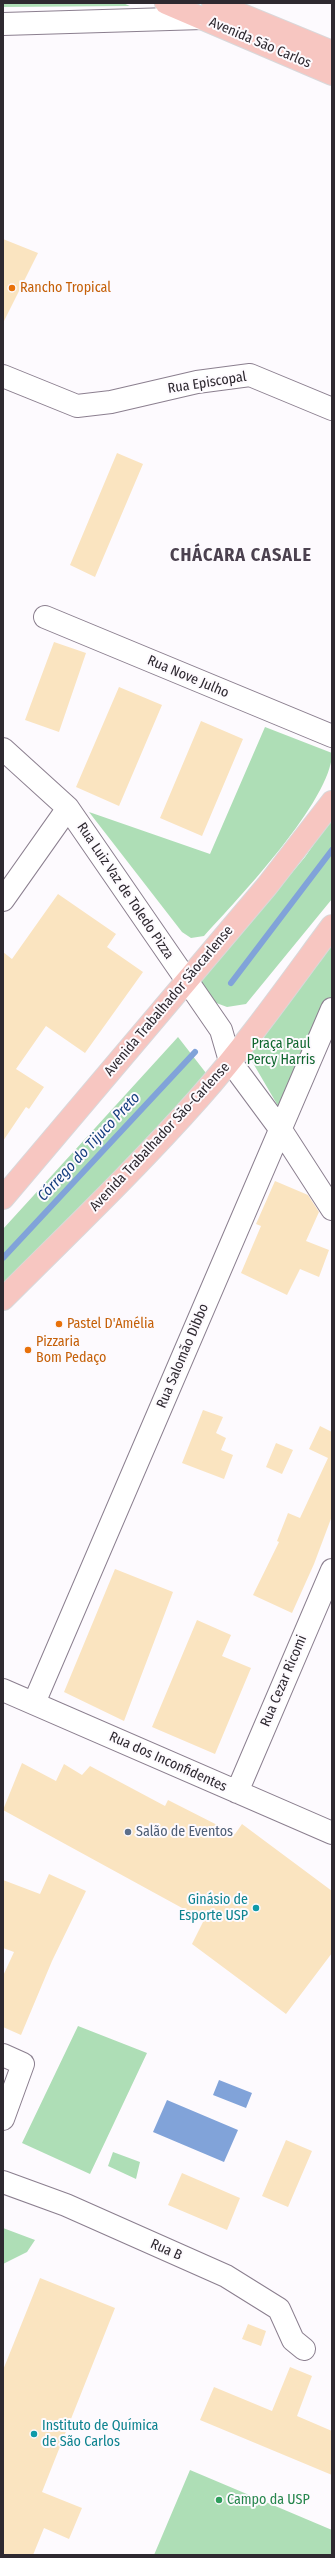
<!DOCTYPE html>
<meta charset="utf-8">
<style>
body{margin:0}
#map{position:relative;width:335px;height:2558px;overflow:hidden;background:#fdfafe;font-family:"Fira Sans Condensed",sans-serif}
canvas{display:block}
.frame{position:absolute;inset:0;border:4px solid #2e2930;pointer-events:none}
</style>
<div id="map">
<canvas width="335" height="2558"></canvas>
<div class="frame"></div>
</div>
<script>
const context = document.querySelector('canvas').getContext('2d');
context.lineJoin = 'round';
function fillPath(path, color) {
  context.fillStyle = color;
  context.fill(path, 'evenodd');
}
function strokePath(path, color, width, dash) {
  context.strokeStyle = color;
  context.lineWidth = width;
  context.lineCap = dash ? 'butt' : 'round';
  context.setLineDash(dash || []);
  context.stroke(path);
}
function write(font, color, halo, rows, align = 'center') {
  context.font = font + ' "Fira Sans Condensed",sans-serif';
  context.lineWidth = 4;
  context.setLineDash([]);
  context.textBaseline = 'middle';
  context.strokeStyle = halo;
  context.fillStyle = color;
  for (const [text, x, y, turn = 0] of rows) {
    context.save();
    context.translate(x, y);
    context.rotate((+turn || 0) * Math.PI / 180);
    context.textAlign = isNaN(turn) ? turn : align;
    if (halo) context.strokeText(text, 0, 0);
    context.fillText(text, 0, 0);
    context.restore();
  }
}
const green = new Path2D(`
 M 3,3 L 123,3 L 130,6 L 4,7 Z
 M 265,727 L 332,753 C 332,800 237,900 204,936 L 191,938 L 182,932 L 89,812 L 210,854 Z
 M 332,818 L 332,899 L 246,1004 L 227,1007 L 211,1001 L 201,981 L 305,857 Z
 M 332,935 L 332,1002 L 285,1118 L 246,1051 Z
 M 178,1037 L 206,1073 L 203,1085 L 3,1293 L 3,1229 Z
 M 78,2026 L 147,2053 L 90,2174 L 22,2143 Z
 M 113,2152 L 140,2162 L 136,2179 L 108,2166 Z
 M 3,2228 L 35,2240 L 27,2252 L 3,2264 Z
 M 190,2470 L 332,2530 L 332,2555 L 154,2555 Z`);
const water = new Path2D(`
 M 219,2080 L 252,2093 L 246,2108 L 213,2095 Z
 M 167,2100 L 238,2130 L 224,2162 L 153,2132 Z`);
const stream = new Path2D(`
 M 231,983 L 332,850
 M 3,1258 L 195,1052`);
const building = new Path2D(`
 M 3,239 L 38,253 L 3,323 Z
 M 117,453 L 143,464 L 95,577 L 70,565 Z
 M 54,642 L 86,653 L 59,732 L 25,720 Z
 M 119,687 L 162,705 L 119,806 L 76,787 Z
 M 201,721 L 243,739 L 202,836 L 160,818 Z
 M 58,894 L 116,934 L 107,947 L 143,972 L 85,1053 L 46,1026 L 16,1069 L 44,1087 L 29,1109 L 26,1107 L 3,1141 L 3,952 L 12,959 Z
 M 275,1181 L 308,1195 L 319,1212 L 306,1241 L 329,1250 L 319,1277 L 300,1269 L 287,1295 L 241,1273 L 261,1226 L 256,1224 Z
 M 203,1410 L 223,1417 L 216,1433 L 226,1438 L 221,1450 L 233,1455 L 224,1479 L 182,1463 Z
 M 320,1426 L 332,1432 L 332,1516 L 314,1564 L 292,1613 L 253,1595 L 279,1542 L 277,1541 L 288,1513 L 300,1518 L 328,1458 L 309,1449 Z
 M 276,1443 L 293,1450 L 282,1474 L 266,1467 Z
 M 115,1569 L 173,1592 L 124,1721 L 64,1692 Z
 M 197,1620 L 231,1635 L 222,1656 L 251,1668 L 215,1754 L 152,1727 Z
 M 22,1763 L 56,1781 L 64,1764 L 82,1775 L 90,1766 L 165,1806 L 168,1800 L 235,1834 L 242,1824 L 332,1891 L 332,1953 L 286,2014 L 192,1944 L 204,1920 L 3,1810 Z
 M 49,1874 L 86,1891 L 52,1961 L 21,2035 L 3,2027 L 3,1976 L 14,1952 L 3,1948 L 3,1880 L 40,1894 Z
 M 286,2140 L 312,2151 L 288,2207 L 262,2196 Z
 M 182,2173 L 240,2198 L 227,2230 L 168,2205 Z
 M 40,2278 L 115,2308 L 42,2492 L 82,2508 L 69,2539 L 44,2528 L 33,2555 L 3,2555 L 3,2370 Z
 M 248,2324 L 266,2331 L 261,2346 L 242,2339 Z
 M 290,2367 L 312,2376 L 297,2416 L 332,2431 L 332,2475 L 200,2420 L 214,2387 L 272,2411 Z`);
const minor = new Path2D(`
 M 3,376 L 77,406 L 111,402 L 197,382 L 250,375 L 332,409
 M 45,617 L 332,736
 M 3,749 L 68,808 L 221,1030 L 230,1061 L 281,1130 L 332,1209
 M 3,900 L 68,808
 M 3,1690 L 332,1833
 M 34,1703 L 332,1009
 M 237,1792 L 332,1570
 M 3,2055 L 23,2064 L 3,2119
 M 3,2182 L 66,2205 L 226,2276 L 279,2309 L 293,2340 L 304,2349`);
const tertiary = new Path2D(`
 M 3,24 L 203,18`);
const primary = new Path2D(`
 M 166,3 L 332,74
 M 213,3 L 332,52
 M 3,1198 L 267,886 L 332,802
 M 3,1299 C 69,1233 137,1168 199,1098 C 247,1044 289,984 332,926`);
const markers = [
 [12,288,4,"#e8710a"],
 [59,1324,4,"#e8710a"],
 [28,1350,4,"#e8710a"],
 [128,1832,4,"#5c6f8a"],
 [256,1908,4,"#0f9aa8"],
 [34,2434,4,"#0f9aa8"],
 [219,2500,4,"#2e9e5b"]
];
const streetNames = [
 ["Avenida São Carlos",260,43,23],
 ["Rua Episcopal",207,383,-9],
 ["Rua Nove Julho",188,677,23],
 ["Rua Luiz Vaz de Toledo Pizza",125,891,56],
 ["Avenida Trabalhador Sãocarlense",169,1001,-50],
 ["Avenida Trabalhador São-Carlense",160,1137,-47],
 ["Rua Salomão Dibbo",183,1356,-67],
 ["Rua Cezar Ricomi",284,1681,-67],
 ["Rua dos Inconfidentes",168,1762,24],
 ["Rua B",166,2250,24]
];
const foodNames = [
 ["Rancho Tropical",20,288],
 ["Pastel D'Amélia",67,1324],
 ["Pizzaria",36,1342],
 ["Bom Pedaço",36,1358]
];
const parkNames = [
 ["Praça Paul",281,1044],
 ["Percy Harris",281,1060]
];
const serviceNames = [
 ["Salão de Eventos",136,1832]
];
const cultureNames = [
 ["Ginásio de",248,1900],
 ["Esporte USP",248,1916],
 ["Instituto de Química",42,2426,"left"],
 ["de São Carlos",42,2442,"left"]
];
const leisureNames = [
 ["Campo da USP",227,2500]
];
const waterNames = [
 ["Córrego do Tijuco Preto",89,1147,-47]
];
const districtNames = [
 ["CHÁCARA CASALE",241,556]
];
fillPath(green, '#aedeb6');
fillPath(water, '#81a3d9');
strokePath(stream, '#81a3d9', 6);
fillPath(building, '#fae4c0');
strokePath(minor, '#8b7f8f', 24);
strokePath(tertiary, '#8b7f8f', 24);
strokePath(primary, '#d9d8da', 24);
strokePath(minor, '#fff', 22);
strokePath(tertiary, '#fff', 22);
strokePath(primary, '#f7c6c1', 22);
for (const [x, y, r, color] of markers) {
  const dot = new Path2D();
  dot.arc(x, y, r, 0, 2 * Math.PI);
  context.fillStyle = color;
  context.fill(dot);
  strokePath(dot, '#fdfafe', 1.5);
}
write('14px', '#2e2930', '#fdfafe', streetNames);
write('14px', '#c56008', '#fdfafe', foodNames, 'left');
write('14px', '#10672f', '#fdfafe', parkNames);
write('14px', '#4e5e75', '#fdfafe', serviceNames, 'left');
write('14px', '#0d838f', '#fdfafe', cultureNames, 'right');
write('14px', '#27864d', '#fdfafe', leisureNames, 'left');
write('italic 15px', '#163f7f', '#fdfafe', waterNames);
context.letterSpacing = '1px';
write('bold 18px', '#4b414f', '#fdfafe', districtNames);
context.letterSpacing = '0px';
</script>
